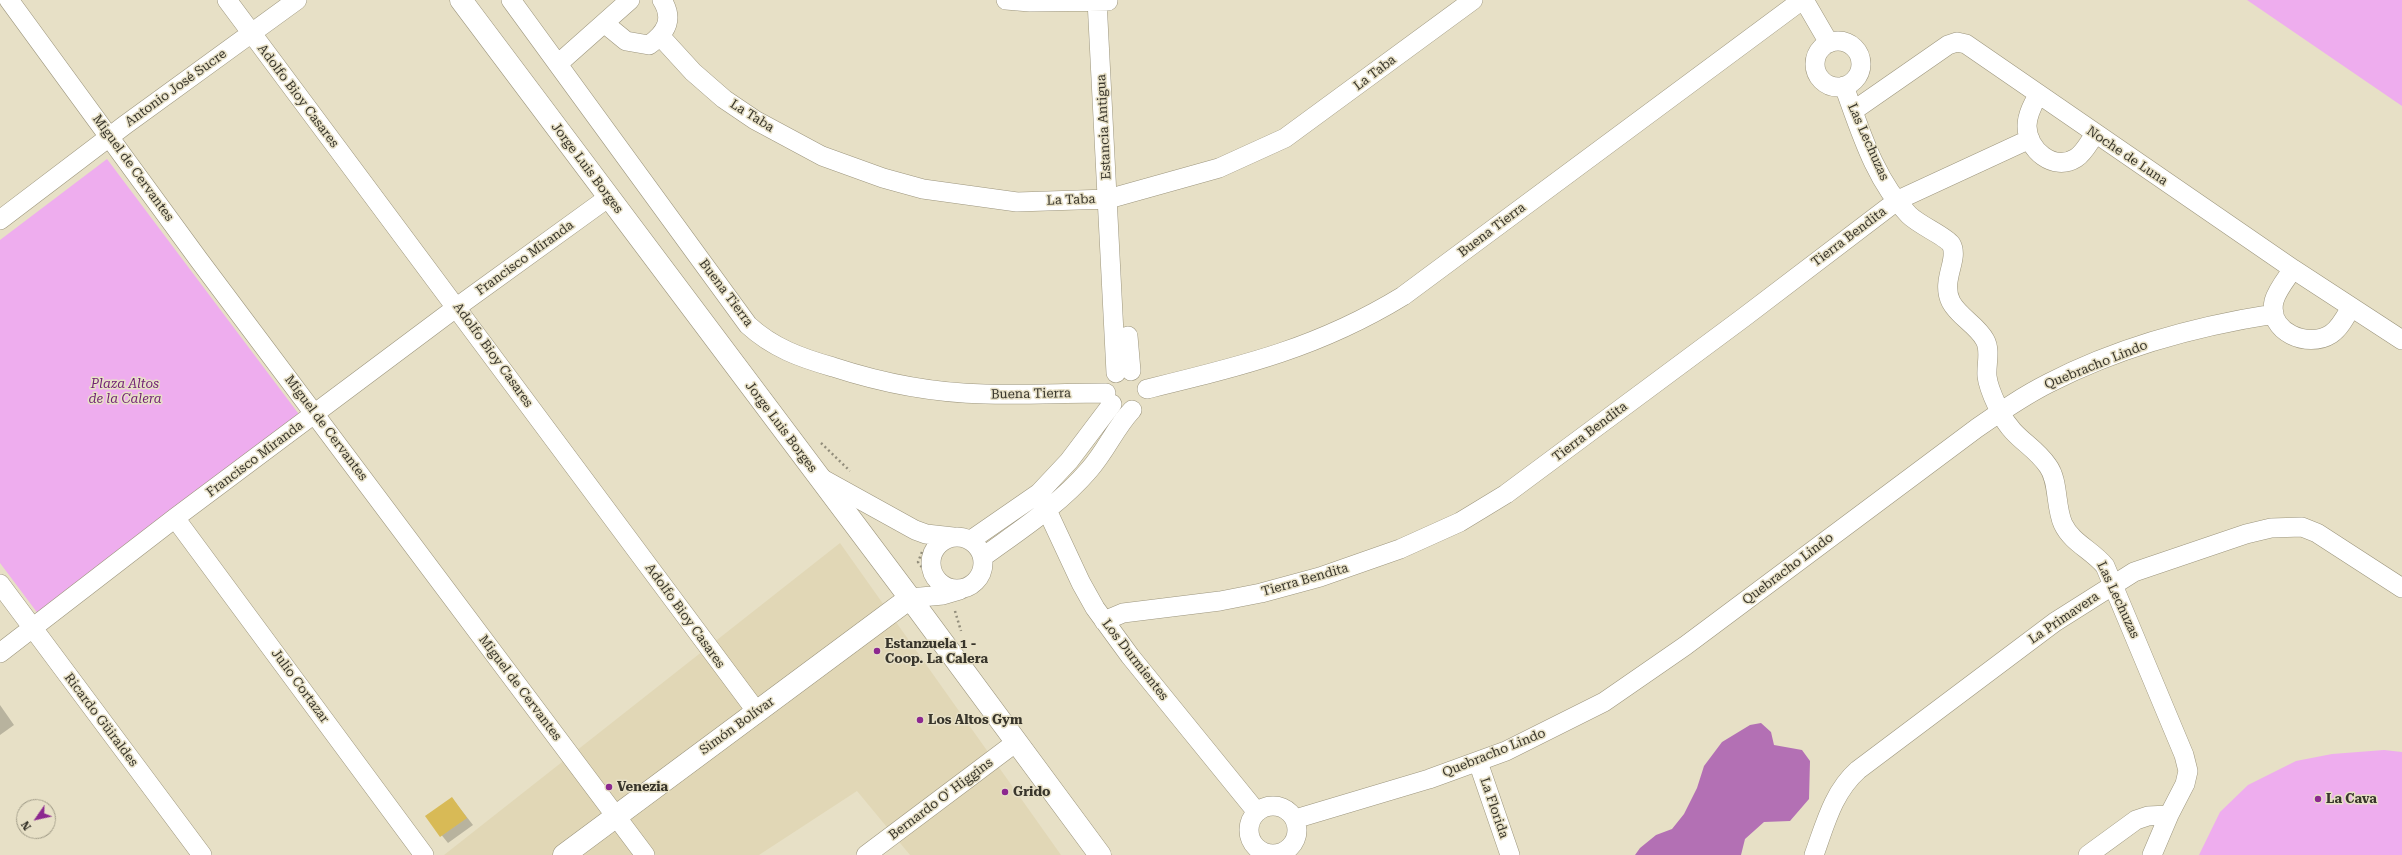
<!DOCTYPE html>
<meta charset="utf-8">
<style>
body{margin:0}
#map{position:relative;width:2402px;height:855px;overflow:hidden;background:#e7e0c6;font-family:"Roboto Serif",serif}
canvas{display:block}
.north{position:absolute;left:16px;top:799px;width:40px;height:40px;box-sizing:border-box;background:#e7e0c6;border:1px solid #a19c88;border-radius:50%;rotate:236deg;font-size:11px;font-weight:700;line-height:16px;text-align:center;color:#38352b}
.north::after{content:'';display:block;margin:auto;width:14px;height:18px;background:#8c288f;clip-path:polygon(50% 0,100% 100%,50% 72%,0 100%)}
</style>
<div id="map">
<canvas width="2402" height="855"></canvas>
<div class="north">N</div>
</div>
<script>
const context = document.querySelector('canvas').getContext('2d');
context.lineJoin = 'round';
function fillPath(path, color) {
  context.fillStyle = color;
  context.fill(path, 'evenodd');
}
function strokePath(path, color, width, dash) {
  context.strokeStyle = color;
  context.lineWidth = width;
  context.lineCap = dash ? 'butt' : 'round';
  context.setLineDash(dash || []);
  context.stroke(path);
}
function write(font, color, halo, rows, align = 'center') {
  context.font = font + ' "Roboto Serif",serif';
  context.lineWidth = 3;
  context.setLineDash([]);
  context.textBaseline = 'middle';
  context.strokeStyle = halo;
  context.fillStyle = color;
  for (const [text, x, y, turn = 0] of rows) {
    context.save();
    context.translate(x, y);
    context.rotate((+turn || 0) * Math.PI / 180);
    context.textAlign = isNaN(turn) ? turn : align;
    if (halo) context.strokeText(text, 0, 0);
    context.fillText(text, 0, 0);
    context.restore();
  }
}
const built = new Path2D(`
 M 840,543 L 1061,855 L 910,855 L 857,791 L 759,855 L 444,855 Z`);
const green = new Path2D(`
 M 2247,0 L 2402,0 L 2402,106 Z
 M 107,159 L 301,417 L 39,615 L 0,563 L 0,240 Z
 M 2384,750 L 2402,752 L 2402,855 L 2199,855 L 2220,812 L 2248,785 L 2296,761 L 2332,754 Z`);
const water = new Path2D(`
 M 1761,723 L 1771,732 L 1774,745 L 1802,750 L 1810,761 L 1809,799 L 1790,821 L 1764,822 L 1745,839 L 1741,855 L 1635,855 L 1640,848 L 1656,835 L 1672,829 L 1684,814 L 1697,788 L 1704,766 L 1722,742 L 1750,725 Z`);
const shadow = new Path2D(`
 M 0,705 L 14,725 L 0,735 Z
 M 452,798 L 473,825 L 448,843 L 426,816 Z`);
const building = new Path2D(`
 M 452,797 L 467,818 L 440,837 L 425,816 Z`);
const path = new Path2D(`
 M 821,443 L 850,471
 M 922,552 L 918,562 L 930,578
 M 955,611 L 961,631`);
const street = new Path2D(`
 M 9,0 L 199,260 L 645,855
 M 227,0 L 757,712
 M 511,0 L 748,325 C 773,348 801,358 833,367 C 882,383 934,393 985,394 C 1025,395 1066,393 1106,393
 M 1006,0 L 1030,2 L 1108,1
 M 1097,0 L 1116,373
 M 1804,0 L 1829,43
 M 604,23 L 626,41 L 649,45 C 666,33 674,19 662,0
 M 661,37 L 693,72 L 724,99 L 755,120 L 822,156 L 883,178 L 923,189 L 1017,202 L 1108,199 L 1219,168 L 1285,138 L 1473,0
 M1815 64a23 23 0 1 1 46 0a23 23 0 1 1-46 0Z
 M 559,63 L 630,0
 M 1844,86 C 1860,130 1875,181 1909,215 C 1919,225 1945,236 1951,244 C 1960,259 1940,280 1951,302 C 1959,317 1977,325 1985,340 C 1991,351 1986,364 1987,376 C 1988,388 1995,401 2000,412 C 2014,440 2033,444 2048,466 C 2059,481 2055,506 2063,524 C 2072,543 2092,550 2105,566 L 2184,755 L 2188,771 L 2185,784 L 2169,815 L 2152,855
 M 2038,95 C 2033,104 2027,115 2027,126 C 2027,150 2054,172 2076,158 C 2084,153 2090,141 2095,134
 M 1853,111 L 1948,45 L 1957,42 L 1966,44 L 2293,269 L 2402,340
 M 0,220 L 125,125 L 297,0
 M 2293,269 C 2287,278 2277,290 2274,301 C 2267,332 2308,349 2331,334 C 2340,328 2346,316 2351,307
 M 1128,336 L 1131,371
 M 1147,389 C 1242,366 1318,348 1403,296 L 1802,0
 M 821,478 L 915,530 L 926,534 L 953,537
 M 1039,493 L 1081,583 L 1095,608 L 1130,656 L 1256,811
 M 175,518 L 424,855
 M931 563a26 26 0 1 1 52 0a26 26 0 1 1-52 0Z
 M 971,540 L 1039,493 L 1069,461 L 1112,404
 M 983,557 C 1020,530 1059,505 1089,470 C 1106,451 1115,428 1132,410
 M 0,584 L 202,855
 M 910,598 L 943,595 L 960,590
 M 1104,621 L 1123,613 L 1220,601 L 1261,593 L 1320,577 L 1400,549 L 1460,522 L 1506,494 L 1743,318 L 1898,200 L 2030,139
 M 0,653 L 175,518 L 457,307 L 609,197
 M 1478,762 L 1510,855
 M1249 830a24 24 0 1 1 48 0a24 24 0 1 1-48 0Z
 M 1295,819 L 1429,779 L 1506,751 L 1604,702 L 1685,646 L 1977,428 C 2000,412 2023,396 2049,383 C 2119,347 2197,326 2274,314
 M 866,855 L 1015,743
 M 1814,855 C 1825,825 1833,792 1858,770 L 2055,622 L 2134,572 L 2246,534 L 2271,528 L 2302,527 L 2317,533 L 2402,588
 M 2088,855 L 2136,820 L 2148,816 L 2169,815`);
const secondary = new Path2D(`
 M 461,0 L 910,598 L 1100,855
 M 564,855 L 910,598`);
const markers = [
 [877,651,4,"#8c288f"],
 [920,720,4,"#8c288f"],
 [609,787,4,"#8c288f"],
 [1005,792,4,"#8c288f"],
 [2318,799,4,"#8c288f"]
];
const streetNames = [
 ["La Taba",1375,73,-37],
 ["Antonio José Sucre",176,88,-36],
 ["Adolfo Bioy Casares",298,96,53],
 ["La Taba",752,116,32],
 ["Estancia Antigua",1104,127,-93],
 ["Las Lechuzas",1868,142,66],
 ["Noche de Luna",2127,156,34],
 ["Miguel de Cervantes",133,168,54],
 ["Jorge Luis Borges",587,168,53],
 ["La Taba",1071,200,-2],
 ["Buena Tierra",1492,230,-37],
 ["Tierra Bendita",1849,237,-37],
 ["Francisco Miranda",525,258,-36],
 ["Buena Tierra",726,293,53],
 ["Adolfo Bioy Casares",493,355,54],
 ["Quebracho Lindo",2096,365,-22],
 ["Buena Tierra",1031,394,-1],
 ["Jorge Luis Borges",781,427,53],
 ["Miguel de Cervantes",326,428,53],
 ["Tierra Bendita",1590,432,-37],
 ["Francisco Miranda",255,459,-37],
 ["Quebracho Lindo",1788,569,-37],
 ["Tierra Bendita",1305,580,-16],
 ["Las Lechuzas",2118,600,65],
 ["Adolfo Bioy Casares",685,616,54],
 ["La Primavera",2064,618,-34],
 ["Los Durmientes",1135,660,52],
 ["Julio Cortazar",300,686,54],
 ["Miguel de Cervantes",520,688,53],
 ["Ricardo Güiraldes",101,720,53],
 ["Simón Bolívar",737,726,-36],
 ["Quebracho Lindo",1494,753,-22],
 ["Bernardo O' Higgins",941,799,-37],
 ["La Florida",1494,808,71]
];
const parkNames = [
 ["Plaza Altos",125,384],
 ["de la Calera",125,399]
];
const poiNames = [
 ["Estanzuela 1 -",885,644],
 ["Coop. La Calera",885,659],
 ["Los Altos Gym",928,720],
 ["Venezia",617,787],
 ["Grido",1013,792],
 ["La Cava",2326,799]
];
fillPath(built, '#e1d7b6');
fillPath(green, '#eeadee');
fillPath(water, '#b370b4');
fillPath(shadow, '#0003');
fillPath(building, '#d8ba56');
strokePath(street, '#9c957d', 20);
strokePath(secondary, '#9c957d', 23);
strokePath(path, '#928d7b', 2.5, [2, 3]);
strokePath(street, '#fff', 19);
strokePath(secondary, '#fff', 22);
for (const [x, y, r, color] of markers) {
  const dot = new Path2D();
  dot.arc(x, y, r, 0, 2 * Math.PI);
  context.fillStyle = color;
  context.fill(dot);
  strokePath(dot, '#e7e0c6', 1.5);
}
write('13px', '#38352b', '#e7e0c6', streetNames);
write('italic 13px', '#711f74', '#e7e0c6', parkNames);
write('bold 13px', '#38352b', '#e7e0c6', poiNames, 'left');
</script>
